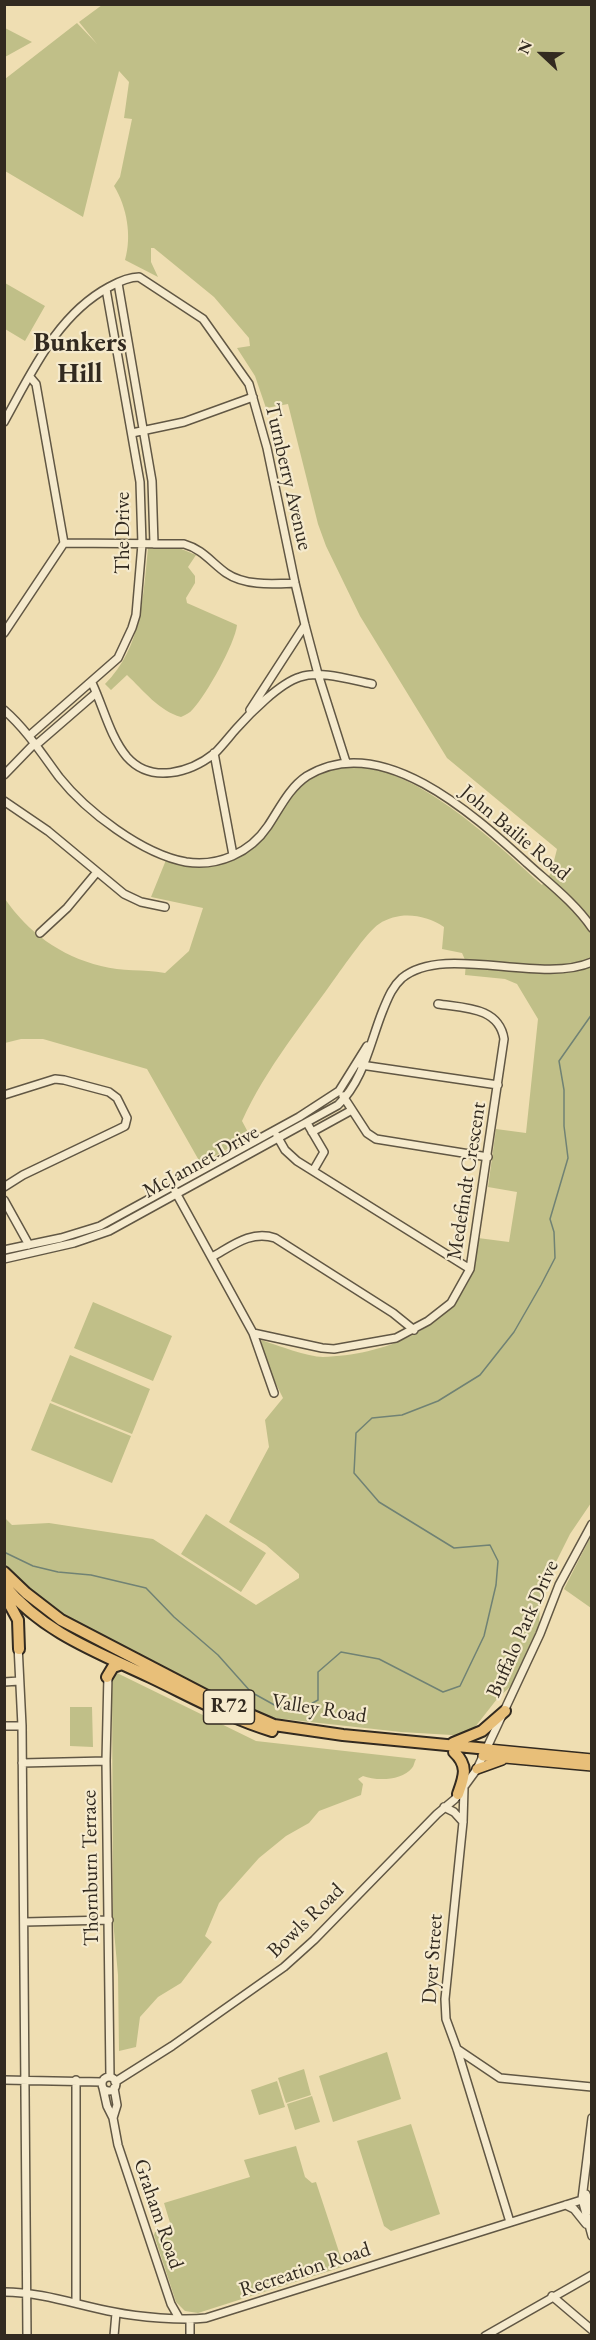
<!DOCTYPE html>
<style>
body{margin:0}
#map{position:relative;width:596px;height:2340px;overflow:hidden;background:#efdeb2;font-family:"EB Garamond",serif}
canvas{display:block}
.frame{position:absolute;inset:0;border:6px solid #322a20;pointer-events:none}
.north{position:absolute;left:512px;top:24px;width:60px;height:60px;-webkit-text-stroke:4px #f5eacd;paint-order:stroke;rotate:292deg;font-size:16px;font-weight:700;line-height:24px;text-align:center;color:#322a20}
.north::after{content:'';display:block;margin:auto;width:21px;height:27px;background:#322a20;clip-path:polygon(50% 0,100% 100%,50% 72%,0 100%)}
</style>
<div id="map">
<canvas width="596" height="2340"></canvas>
<div class="frame"></div>
<div class="north">N</div>
</div>
<script>
const context = document.querySelector('canvas').getContext('2d');
context.lineJoin = 'round';
function fillPath(path, color) {
  context.fillStyle = color;
  context.fill(path, 'evenodd');
}
function strokePath(path, color, width, dash) {
  context.strokeStyle = color;
  context.lineWidth = width;
  context.lineCap = dash ? 'butt' : 'round';
  context.setLineDash(dash || []);
  context.stroke(path);
}
function write(font, color, halo, rows, align = 'center') {
  context.font = font + ' "EB Garamond",serif';
  context.lineWidth = 4.5;
  context.setLineDash([]);
  context.textBaseline = 'middle';
  context.strokeStyle = halo;
  context.fillStyle = color;
  for (const [text, x, y, turn = 0] of rows) {
    context.save();
    context.translate(x, y);
    context.rotate((+turn || 0) * Math.PI / 180);
    context.textAlign = isNaN(turn) ? turn : align;
    if (halo) context.strokeText(text, 0, 0);
    context.fillText(text, 0, 0);
    context.restore();
  }
}
const green = new Path2D(`
 M 102,5 L 591,5 L 591,1503 L 570,1534 L 547,1580 L 542,1572 L 539,1625 L 511,1686 L 497,1699 L 468,1736 L 401,1732 L 274,1718 L 231,1701 L 59,1613 L 24,1587 L 5,1563 L 5,1518 L 12,1525 L 49,1523 L 153,1539 L 256,1605 L 299,1578 L 299,1574 L 266,1545 L 229,1522 L 269,1447 L 265,1420 L 283,1398 L 267,1366 L 261,1340 C 277,1345 308,1357 323,1357 C 382,1355 448,1331 472,1274 C 476,1263 476,1249 478,1238 L 509,1242 L 517,1192 L 488,1187 L 496,1129 L 526,1133 L 538,1019 L 517,984 L 505,979 L 465,975 L 466,962 L 462,953 L 442,949 L 444,927 C 424,914 399,911 379,924 C 368,931 347,962 338,974 C 305,1021 266,1068 242,1121 L 250,1136 L 201,1164 L 147,1069 L 43,1039 L 21,1039 L 5,1043 L 5,899 C 28,932 60,956 101,966 C 122,972 143,969 165,973 L 189,951 L 203,908 L 151,897 L 166,860 C 176,862 188,867 198,867 C 219,867 245,858 260,842 C 277,825 284,800 303,784 C 373,720 493,841 542,885 L 551,873 L 557,849 L 447,758 L 360,616 L 326,546 L 318,524 L 288,404 L 266,408 L 255,376 L 237,348 L 250,346 L 249,338 L 214,297 L 154,248 L 151,248 L 151,262 L 158,277 L 125,260 C 132,236 127,207 114,186 L 120,177 L 132,119 L 124,118 L 129,82 L 119,71 L 83,217 L 5,171 L 5,79 L 77,23 L 97,44 L 79,22 Z
 M 4,28 L 5,28 L 32,42 L 5,57 Z
 M 5,283 L 45,306 L 25,341 L 5,329 Z
 M 148,548 L 179,548 L 196,555 L 188,567 L 195,576 L 195,583 L 186,598 L 187,603 L 237,625 C 235,644 206,695 193,709 C 190,713 185,715 181,717 C 159,711 143,690 127,675 L 111,690 L 105,684 C 142,647 143,597 148,548 Z
 M 93,1302 L 172,1336 L 153,1381 L 74,1348 Z
 M 70,1355 L 150,1389 L 132,1434 L 51,1401 Z
 M 50,1403 L 131,1436 L 112,1483 L 31,1450 Z
 M 206,1514 L 266,1553 L 241,1592 L 181,1554 Z
 M 591,1536 L 591,1608 L 564,1589 Z
 M 117,1673 L 256,1741 L 416,1759 C 414,1762 414,1766 412,1768 C 402,1781 376,1781 363,1776 L 358,1779 L 363,1784 L 361,1795 L 319,1811 L 309,1823 L 286,1836 L 259,1858 L 219,1903 L 205,1936 L 212,1942 L 181,1983 L 158,1997 L 140,2017 L 136,2047 L 119,2051 L 118,1975 L 113,1920 L 112,1677 Z
 M 70,1707 L 92,1707 L 93,1747 L 70,1746 Z
 M 387,2052 L 401,2099 L 333,2122 L 319,2076 Z
 M 304,2069 L 311,2095 L 286,2103 L 278,2078 Z
 M 277,2081 L 285,2107 L 259,2115 L 251,2090 Z
 M 312,2096 L 320,2122 L 295,2130 L 287,2104 Z
 M 411,2124 L 440,2214 L 391,2231 L 384,2226 L 357,2141 Z
 M 296,2146 L 305,2177 L 312,2183 L 316,2182 L 343,2264 L 342,2267 L 198,2313 L 185,2311 L 176,2302 L 154,2235 L 155,2232 L 171,2226 L 164,2203 L 250,2177 L 244,2160 Z`);
const stream = new Path2D(`
 M 6,1553 L 33,1566 L 58,1572 L 91,1575 L 146,1588 L 174,1617 L 218,1655 L 251,1692 L 278,1707 L 298,1711 L 318,1700 L 318,1672 L 341,1652 L 379,1659 L 443,1692 L 460,1686 L 484,1636 L 496,1585 L 498,1561 L 490,1545 L 454,1548 L 379,1502 L 354,1473 L 356,1433 L 372,1418 L 402,1415 L 438,1401 L 480,1375 L 514,1332 L 541,1285 L 555,1258 L 554,1232 L 550,1219 L 568,1158 L 564,1126 L 564,1090 L 559,1061 L 592,1014`);
const minor = new Path2D(`
 M 118,283 L 152,481 L 154,544
 M 4,422 C 32,372 57,315 109,287 C 118,282 128,277 139,277 L 203,319 L 249,384 L 267,448 L 295,583 L 305,625 L 318,674 L 346,762
 M 132,433 L 184,422 L 253,397
 M 64,543 L 184,544 C 202,549 212,563 226,573 C 245,586 272,584 295,583
 M 4,633 L 64,543 L 36,384 L 30,377
 M 92,683 C 103,706 110,737 127,757 C 151,784 190,773 215,753 C 222,746 229,737 236,729 C 250,713 280,683 300,677 C 321,670 351,680 372,684
 M 4,710 C 26,729 42,754 59,777 C 86,811 142,854 186,862 C 218,867 250,853 268,826 C 280,808 289,788 307,776 C 382,730 475,816 528,864 C 550,884 575,903 592,928
 M 250,710 L 305,625
 M 29,736 L 118,658 L 132,628 L 136,615 L 142,544 L 140,482 L 106,289
 M 36,745 L 96,693
 M 214,753 L 233,855
 M 4,775 L 35,743
 M 4,801 L 48,831 L 124,894 L 141,902 L 165,907
 M 40,933 L 67,908 L 97,872
 M 361,1065 L 498,1085
 M 4,1095 L 55,1079 L 64,1080 L 109,1092 L 117,1098 L 127,1118 L 125,1126 L 119,1129 L 23,1175 L 4,1187
 M 343,1096 L 367,1133 L 376,1139 L 488,1157
 M 307,1123 L 324,1152 L 313,1171
 M 312,1132 L 352,1110
 M 277,1136 L 285,1150 L 297,1161 L 470,1269
 M 175,1191 L 253,1333 L 274,1393
 M 4,1200 L 29,1245
 M 4,1250 L 61,1238 L 100,1226 L 299,1117 L 339,1091 L 367,1046
 M 212,1257 C 232,1246 251,1230 275,1238 L 393,1313 L 414,1330
 M 4,1259 L 74,1243 L 109,1231 L 338,1105 C 364,1080 370,1042 383,1010 C 388,998 392,987 402,978 C 444,943 539,985 592,962
 M 253,1333 L 322,1348 L 334,1349 L 396,1338 L 428,1321 L 451,1303 L 470,1269 L 504,1039 C 499,1007 464,1008 438,1004
 M 18,1645 L 22,1726 L 27,2336
 M 108,1675 L 106,1761 L 110,2077
 M 4,1682 L 19,1681
 M 4,1726 L 22,1726
 M 22,1763 L 106,1761
 M 464,1788 L 463,1822 L 445,1999 L 446,2019 L 457,2049 L 510,2222
 M 444,1807 L 454,1812 L 463,1822
 M 24,1922 L 109,1920
 M 457,2049 L 500,2078 L 592,2087
 M102 2084a7 7 0 1 1 14 0a7 7 0 1 1-14 0Z
 M 4,2080 L 102,2082
 M 115,2082 L 172,2046 L 284,1967 L 314,1940 L 437,1814 L 455,1799 L 477,1769 L 540,1634 L 559,1585 L 592,1524
 M 103,2088 L 107,2106 L 113,2118 L 118,2145 L 171,2304 L 179,2318
 M 113,2118 L 117,2105 L 114,2088
 M 592,2118 L 582,2199 L 592,2236
 M 586,2194 L 592,2211
 M 566,2205 L 574,2209 L 586,2224
 M 4,2292 C 42,2292 77,2305 114,2312 C 138,2317 182,2321 206,2318 L 588,2198
 M 552,2296 L 592,2330
 M 76,2303 L 76,2080
 M 114,2336 L 116,2313
 M 190,2336 L 190,2320
 M 485,2336 L 592,2275`);
const major = new Path2D(`
 M 488,1749 L 592,1759
 M 483,1756 L 592,1766
 M 477,1769 L 502,1760`);
const highway = new Path2D(`
 M 4,1572 L 26,1593 L 61,1620 L 207,1696 L 274,1725 L 343,1735 L 488,1749
 M 4,1585 C 42,1632 97,1652 150,1677 C 190,1696 229,1718 272,1731
 M 4,1594 L 18,1620 L 19,1649
 M 107,1677 L 113,1667 L 122,1664
 M 453,1743 L 482,1731 L 505,1711
 M 454,1752 C 469,1766 464,1777 458,1794`);
const shields = [
 [229,1707,51]
];
const shieldNames = [
 ["R72",229,1707]
];
const streetNames = [
 ["Turnberry Avenue",288,477,77],
 ["The Drive",123,533,-90],
 ["John Bailie Road",515,833,40],
 ["McJannet Drive",201,1162,-29],
 ["Medefindt Crescent",467,1181,-81],
 ["Buffalo Park Drive",523,1629,-66],
 ["Valley Road",319,1709,9],
 ["Thornburn Terrace",91,1868,-91],
 ["Bowls Road",306,1921,-44],
 ["Dyer Street",433,1959,-86],
 ["Graham Road",158,2214,71],
 ["Recreation Road",305,2270,-18]
];
const districtNames = [
 ["Bunkers",80,344],
 ["Hill",80,375]
];
fillPath(green, '#c0bf88');
strokePath(stream, '#708274', 1.5);
strokePath(minor, '#615744', 10);
strokePath(major, '#322a20', 12);
strokePath(highway, '#322a20', 14);
strokePath(minor, '#f5eacd', 7);
strokePath(major, '#e8bf79', 9);
strokePath(highway, '#e8bf79', 10);
for (const [x, y, w] of shields) {
  const box = new Path2D();
  box.roundRect(x - w / 2, y - 17, w, 34, 4.5);
  context.fillStyle = '#f5eacd';
  context.fill(box);
  strokePath(box, '#322a20', 1.5);
}
write('bold 20px', '#322a20', null, shieldNames);
write('21px', '#322a20', '#f5eacd', streetNames);
write('bold 27px', '#322a20', '#f5eacd', districtNames);
</script>
